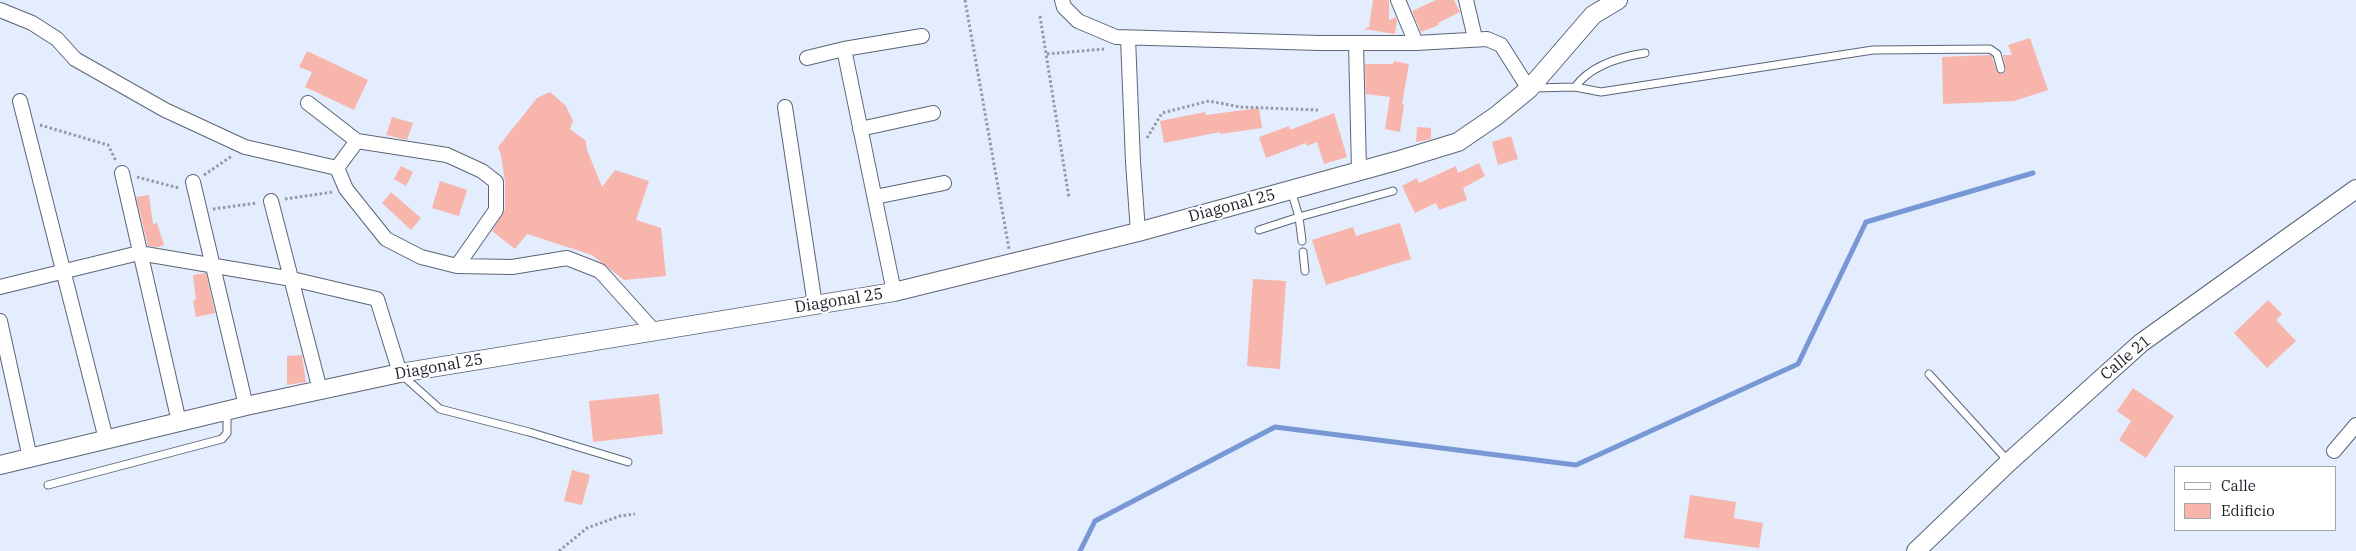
<!DOCTYPE html>
<style>
body{margin:0}
#map{position:relative;width:2356px;height:551px;overflow:hidden;background:#e4edfe;font-family:"IBM Plex Serif",serif}
canvas{display:block}
.legend{position:absolute;left:2174px;top:466px;width:162px;height:65px;box-sizing:border-box;background:#fff;border:1px solid #a3a5a8;margin:0;padding:6px 9px;list-style:none;font-size:15px;color:#1a1e26}
.legend li{display:flex;align-items:center;gap:10px;height:25px}
.legend b{width:25px;border:1px solid #a3a5a8}
</style>
<div id="map">
<canvas width="2356" height="551"></canvas>
<ul class="legend">
<li><b style="height:6px;background:#fff"></b>Calle</li>
<li><b style="height:14px;background:#f7b5ac"></b>Edificio</li>
</ul>
</div>
<script>
const context = document.querySelector('canvas').getContext('2d');
context.lineJoin = 'round';
function strokePath(path, color, width, dash) {
  context.strokeStyle = color;
  context.lineWidth = width;
  context.lineCap = dash ? 'butt' : 'round';
  context.setLineDash(dash || []);
  context.stroke(path);
}
function fillPath(path, color) {
  context.fillStyle = color;
  context.fill(path, 'evenodd');
}
function write(font, color, halo, rows, align = 'center') {
  context.font = font + ' "IBM Plex Serif",serif';
  context.lineWidth = 4.5;
  context.setLineDash([]);
  context.textBaseline = 'middle';
  context.strokeStyle = halo;
  context.fillStyle = color;
  for (const [text, x, y, turn = 0] of rows) {
    context.save();
    context.translate(x, y);
    context.rotate((+turn || 0) * Math.PI / 180);
    context.textAlign = isNaN(turn) ? turn : align;
    if (halo) context.strokeText(text, 0, 0);
    context.fillText(text, 0, 0);
    context.restore();
  }
}
const stream = new Path2D(`
 M 1080,551 L 1095,521 L 1275,427 L 1576,465 L 1798,364 L 1866,222 L 2033,173`);
const building = new Path2D(`
 M 1373,0 L 1389,0 L 1389,20 L 1396,17 L 1397,21 L 1395,34 L 1364,29 L 1369,27 Z
 M 1436,0 L 1454,0 L 1460,12 L 1438,23 L 1439,25 L 1421,32 L 1412,11 Z
 M 2030,38 L 2048,90 L 2014,101 L 1943,104 L 1942,57 L 1990,55 L 1992,57 L 1997,72 L 2002,74 L 2006,70 L 2003,55 L 2012,55 L 2008,45 Z
 M 307,51 L 368,80 L 354,110 L 305,87 L 312,72 L 299,67 Z
 M 1394,61 L 1409,64 L 1402,104 L 1404,105 L 1400,132 L 1385,129 L 1390,97 L 1366,94 L 1365,64 L 1393,64 Z
 M 550,92 L 566,106 L 573,121 L 570,129 L 586,141 L 587,150 L 602,187 L 615,170 L 649,181 L 636,220 L 661,228 L 666,276 L 624,280 L 592,255 L 527,234 L 515,249 L 492,231 L 505,210 L 505,182 L 501,155 L 498,147 L 537,98 Z
 M 1259,108 L 1262,128 L 1220,134 L 1220,132 L 1164,143 L 1160,121 L 1205,112 L 1206,115 Z
 M 1334,113 L 1347,157 L 1324,164 L 1317,142 L 1307,146 L 1306,143 L 1266,158 L 1259,137 L 1289,126 L 1290,130 Z
 M 392,117 L 413,123 L 407,140 L 386,135 Z
 M 1417,127 L 1431,128 L 1431,139 L 1416,142 Z
 M 1511,136 L 1518,159 L 1498,165 L 1492,142 Z
 M 1479,163 L 1485,176 L 1463,188 L 1467,200 L 1439,210 L 1436,203 L 1415,213 L 1402,186 L 1417,178 L 1419,183 L 1456,166 L 1458,173 Z
 M 401,166 L 413,172 L 406,186 L 394,179 Z
 M 440,181 L 467,190 L 459,216 L 432,208 Z
 M 391,192 L 421,218 L 411,230 L 382,203 Z
 M 149,195 L 153,224 L 157,223 L 164,245 L 158,247 L 148,246 L 136,197 Z
 M 1400,223 L 1411,259 L 1326,285 L 1312,240 L 1353,227 L 1356,236 Z
 M 206,273 L 215,313 L 196,317 L 193,301 L 196,300 L 193,275 Z
 M 1253,279 L 1286,281 L 1280,369 L 1247,366 Z
 M 2268,300 L 2282,314 L 2276,320 L 2296,341 L 2267,368 L 2234,333 Z
 M 302,355 L 306,382 L 287,385 L 287,356 Z
 M 2133,388 L 2174,416 L 2146,458 L 2119,440 L 2131,421 L 2117,411 Z
 M 659,394 L 663,434 L 593,442 L 589,401 Z
 M 572,470 L 590,475 L 582,505 L 564,501 Z
 M 1690,495 L 1736,502 L 1734,518 L 1763,523 L 1759,548 L 1684,538 Z`);
const path = new Path2D(`
 M 965,0 L 1009,249
 M 1040,16 L 1069,198
 M 1047,54 L 1104,49
 M 40,125 L 108,145 L 116,161
 M 1147,138 L 1162,113 L 1209,101 L 1240,107 L 1318,110
 M 204,175 L 232,156
 M 137,177 L 179,188
 M 285,199 L 333,192
 M 213,209 L 257,203
 M 559,551 L 587,528 L 620,516 L 635,514`);
const service = new Path2D(`
 M 1575,87 C 1591,65 1619,57 1645,53
 M 1533,88 L 1575,87 L 1601,92 L 1873,50 L 1990,49 L 1997,54 L 2001,69
 M 1259,230 L 1299,217 L 1291,190
 M 1302,241 L 1299,217 L 1393,191
 M 1303,252 L 1305,271
 M 1929,374 L 2009,462
 M 402,375 L 440,409 L 529,432 L 628,462
 M 48,485 L 222,439 L 227,433 L 227,412`);
const minor = new Path2D(`
 M 1062,0 L 1064,7 L 1078,21 L 1116,37 L 1320,43 L 1416,43 L 1487,39 L 1501,45 L 1529,89
 M 1398,0 L 1416,43
 M 1466,0 L 1475,38
 M 0,10 L 32,23 L 57,39 L 75,59 L 165,110 L 245,147 L 337,168 L 346,189 L 386,239 L 421,257 L 457,266 L 512,267 L 567,258 L 600,271 L 654,331
 M 1128,38 L 1133,162 L 1138,232
 M 1356,43 L 1359,171
 M 807,58 L 844,49
 M 20,101 L 106,439
 M 308,103 L 357,141 L 447,155 L 482,171 L 496,182 L 496,210 L 457,266
 M 785,107 L 815,305
 M 860,129 L 933,113
 M 337,168 L 357,141
 M 122,173 L 179,422
 M 193,182 L 246,406
 M 875,197 L 944,183
 M 271,201 L 320,390
 M 0,287 L 139,253 L 292,279 L 377,299 L 400,373
 M 894,292 L 844,49 L 922,36
 M 0,321 L 30,458
 M 2334,451 L 2356,425`);
const tertiary = new Path2D(`
 M 0,465 L 246,406 L 400,373 L 894,292 L 1138,232 L 1396,161 L 1458,142 L 1496,116 L 1529,89 L 1593,15 L 1618,0
 M 1916,551 L 2009,462 L 2141,343 L 2356,189`);
const streetNames = [
 ["Diagonal 25",1232,206,-15],
 ["Diagonal 25",839,301,-9],
 ["Calle 21",2126,358,-40],
 ["Diagonal 25",439,367,-10]
];
strokePath(stream, '#7898d5', 5);
fillPath(building, '#f7b5ac');
strokePath(service, '#5b6577', 9);
strokePath(minor, '#5b6577', 16);
strokePath(tertiary, '#5b6577', 20);
strokePath(path, '#939aa7', 3, [2.5, 2.5]);
strokePath(service, '#fff', 7);
strokePath(minor, '#fff', 14);
strokePath(tertiary, '#fff', 18);
write('16px', '#1a1e26', '#fff', streetNames);
</script>
